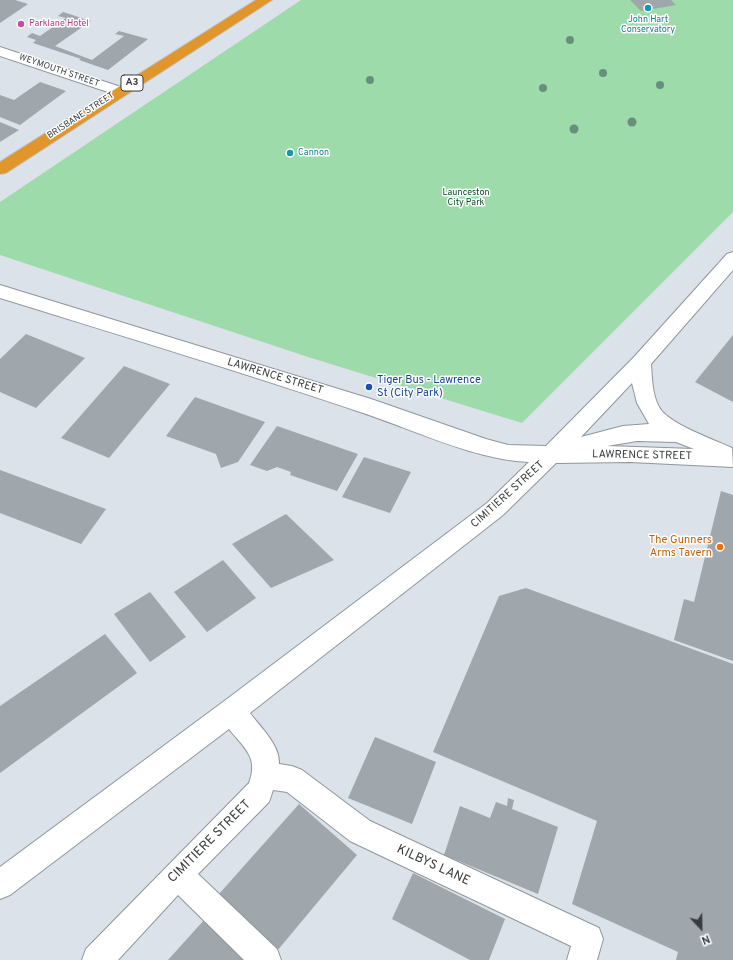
<!DOCTYPE html>
<style>
body{margin:0}
#map{position:relative;width:733px;height:960px;overflow:hidden;background:#dbe2e9;font-family:Overpass,sans-serif}
canvas{display:block}
.north{position:absolute;left:681px;top:908px;width:40px;height:40px;-webkit-text-stroke:3px #fff;paint-order:stroke;rotate:158deg;font-size:11px;font-weight:700;line-height:16px;text-align:center;color:#393c3f}
.north::after{content:'';display:block;margin:auto;width:14px;height:18px;background:#393c3f;clip-path:polygon(50% 0,100% 100%,50% 72%,0 100%)}
</style>
<div id="map">
<canvas width="733" height="960"></canvas>
<div class="north">N</div>
</div>
<script>
const context = document.querySelector('canvas').getContext('2d');
context.lineJoin = 'round';
function fillPath(path, color) {
  context.fillStyle = color;
  context.fill(path, 'evenodd');
}
function strokePath(path, color, width, dash) {
  context.strokeStyle = color;
  context.lineWidth = width;
  context.lineCap = dash ? 'butt' : 'round';
  context.setLineDash(dash || []);
  context.stroke(path);
}
function write(font, color, halo, rows, align = 'center') {
  context.font = font + ' Overpass,sans-serif';
  context.lineWidth = 3;
  context.setLineDash([]);
  context.textBaseline = 'middle';
  context.strokeStyle = halo;
  context.fillStyle = color;
  for (const [text, x, y, turn = 0] of rows) {
    context.save();
    context.translate(x, y);
    context.rotate((+turn || 0) * Math.PI / 180);
    context.textAlign = isNaN(turn) ? turn : align;
    if (halo) context.strokeText(text, 0, 0);
    context.fillText(text, 0, 0);
    context.restore();
  }
}
const green = new Path2D(`
 M 301,0 L 733,0 L 733,212 L 522,423 L 308,357 L 0,255 L 0,202 Z`);
const building = new Path2D(`
 M 0,0 L 15,0 L 28,4 L 0,23 Z
 M 630,0 L 671,0 L 676,5 L 641,11 Z
 M 63,12 L 91,21 L 55,46 L 92,60 L 124,36 L 115,34 L 119,31 L 148,39 L 108,70 L 79,60 L 81,59 L 33,43 L 36,40 L 27,37 L 32,33 L 40,36 L 66,18 L 58,16 Z
 M 40,82 L 66,91 L 20,125 L 0,117 L 0,95 L 14,100 Z
 M 0,122 L 19,130 L 0,142 Z
 M 26,334 L 85,358 L 36,408 L 0,392 L 0,359 Z
 M 733,335 L 733,402 L 695,382 Z
 M 124,366 L 170,384 L 109,458 L 61,438 Z
 M 195,397 L 265,422 L 238,462 L 221,468 L 216,454 L 166,436 Z
 M 277,426 L 358,454 L 337,491 L 290,475 L 291,472 L 277,467 L 267,471 L 250,465 Z
 M 364,457 L 411,472 L 390,513 L 342,497 Z
 M 0,470 L 106,509 L 81,544 L 0,513 Z
 M 721,491 L 733,495 L 733,661 L 674,640 L 684,599 L 694,602 Z
 M 286,514 L 334,560 L 271,588 L 232,544 Z
 M 223,560 L 256,598 L 207,632 L 174,592 Z
 M 526,588 L 733,664 L 733,960 L 676,960 L 678,952 L 572,904 L 597,821 L 433,752 L 499,596 Z
 M 150,592 L 186,637 L 150,662 L 114,614 Z
 M 105,634 L 137,673 L 0,773 L 0,706 Z
 M 375,737 L 436,762 L 412,824 L 348,798 Z
 M 508,798 L 514,800 L 512,809 L 558,827 L 538,894 L 444,855 L 460,806 L 490,818 L 496,802 L 507,806 Z
 M 299,804 L 357,855 L 277,951 L 219,894 Z
 M 413,873 L 505,919 L 489,960 L 470,960 L 392,919 Z
 M 205,919 L 247,960 L 168,960 Z`);
const minor = new Path2D(`
 M 0,47 L 124,88 L 127,91 L 124,94 L 114,94 L 0,56 Z
 M 733,252 L 733,270 L 651,364 C 652,378 652,394 659,407 C 668,424 713,439 732,448 L 733,467 L 630,462 L 556,463 L 503,515 L 250,713 C 261,728 280,745 279,764 L 292,766 L 302,770 L 370,821 L 599,928 L 603,939 L 597,960 L 567,960 L 571,946 L 350,841 L 287,792 L 273,790 L 269,802 L 198,874 L 277,949 L 281,960 L 244,960 L 178,895 L 118,960 L 82,960 L 86,949 L 249,783 C 259,757 244,748 229,729 L 10,895 L 0,899 L 0,867 L 223,702 L 487,503 L 529,462 C 474,460 410,428 357,411 C 239,371 119,335 0,298 L 0,285 L 371,399 L 486,439 L 508,445 L 546,446 L 634,357 L 727,254 ZM 632,383 L 637,403 L 649,424 L 623,426 L 581,437 ZM 637,441 L 676,442 L 694,449 L 607,446 Z`);
const highway = new Path2D(`
 M 256,0 L 272,0 L 6,173 L 0,174 L 0,162 Z`);
const trees = [
 [570,40,4],
 [603,73,4],
 [370,80,4],
 [660,85,4],
 [543,88,4],
 [632,122,4.5],
 [574,129,4.5]
];
const markers = [
 [648,8,4,"#0f9aa8"],
 [21,24,4,"#d1479c"],
 [290,153,4,"#0f9aa8"],
 [369,387,4,"#1a4fb4"],
 [720,547,4,"#e8710a"]
];
const farCulturenames = [
 ["John Hart",648,20],
 ["Conservatory",648,30],
 ["Cannon",298,153,"left"]
];
const farHotelnames = [
 ["Parklane Hotel",29,24]
];
const farStreetnames = [
 ["WEYMOUTH STREET",59,71,19],
 ["BRISBANE STREET",81,116,-33]
];
const farParknames = [
 ["Launceston",466,193],
 ["City Park",466,203]
];
const shields = [
 [132,83,22]
];
const shieldNames = [
 ["A3",132,83]
];
const streetNames = [
 ["LAWRENCE STREET",275,377,17],
 ["LAWRENCE STREET",642,456,1],
 ["CIMITIERE STREET",508,495,-42]
];
const transitNames = [
 ["Tiger Bus - Lawrence",377,381],
 ["St (City Park)",377,394]
];
const foodNames = [
 ["The Gunners",712,541],
 ["Arms Tavern",712,554]
];
const nearStreetnames = [
 ["CIMITIERE STREET",210,842,-45],
 ["KILBYS LANE",433,866,25]
];
fillPath(green, '#9edbab');
fillPath(building, '#9fa6ac');
strokePath(minor, '#8f969c', 2);
strokePath(highway, '#c0c1c2', 2);
fillPath(minor, '#fff');
fillPath(highway, '#e1962b');
context.fillStyle = '#688f7c';
for (const [x, y, r] of trees) {
  context.beginPath();
  context.arc(x, y, r, 0, 2 * Math.PI);
  context.fill();
}
for (const [x, y, r, color] of markers) {
  const dot = new Path2D();
  dot.arc(x, y, r, 0, 2 * Math.PI);
  context.fillStyle = color;
  context.fill(dot);
  strokePath(dot, '#fff', 1.5);
}
write('9px', '#0d838f', '#fff', farCulturenames);
write('9px', '#b23c85', '#fff', farHotelnames, 'left');
write('9px', '#393c3f', '#fff', farStreetnames);
write('9px', '#094b22', '#fff', farParknames);
for (const [x, y, w] of shields) {
  const box = new Path2D();
  box.roundRect(x - w / 2, y - 8, w, 16, 3);
  context.fillStyle = '#fff';
  context.fill(box);
  strokePath(box, '#393c3f', 1);
}
write('bold 10px', '#393c3f', null, shieldNames);
write('11px', '#393c3f', '#fff', streetNames);
write('11px', '#164399', '#fff', transitNames, 'left');
write('11px', '#c56008', '#fff', foodNames, 'right');
write('13px', '#393c3f', '#fff', nearStreetnames);
</script>
